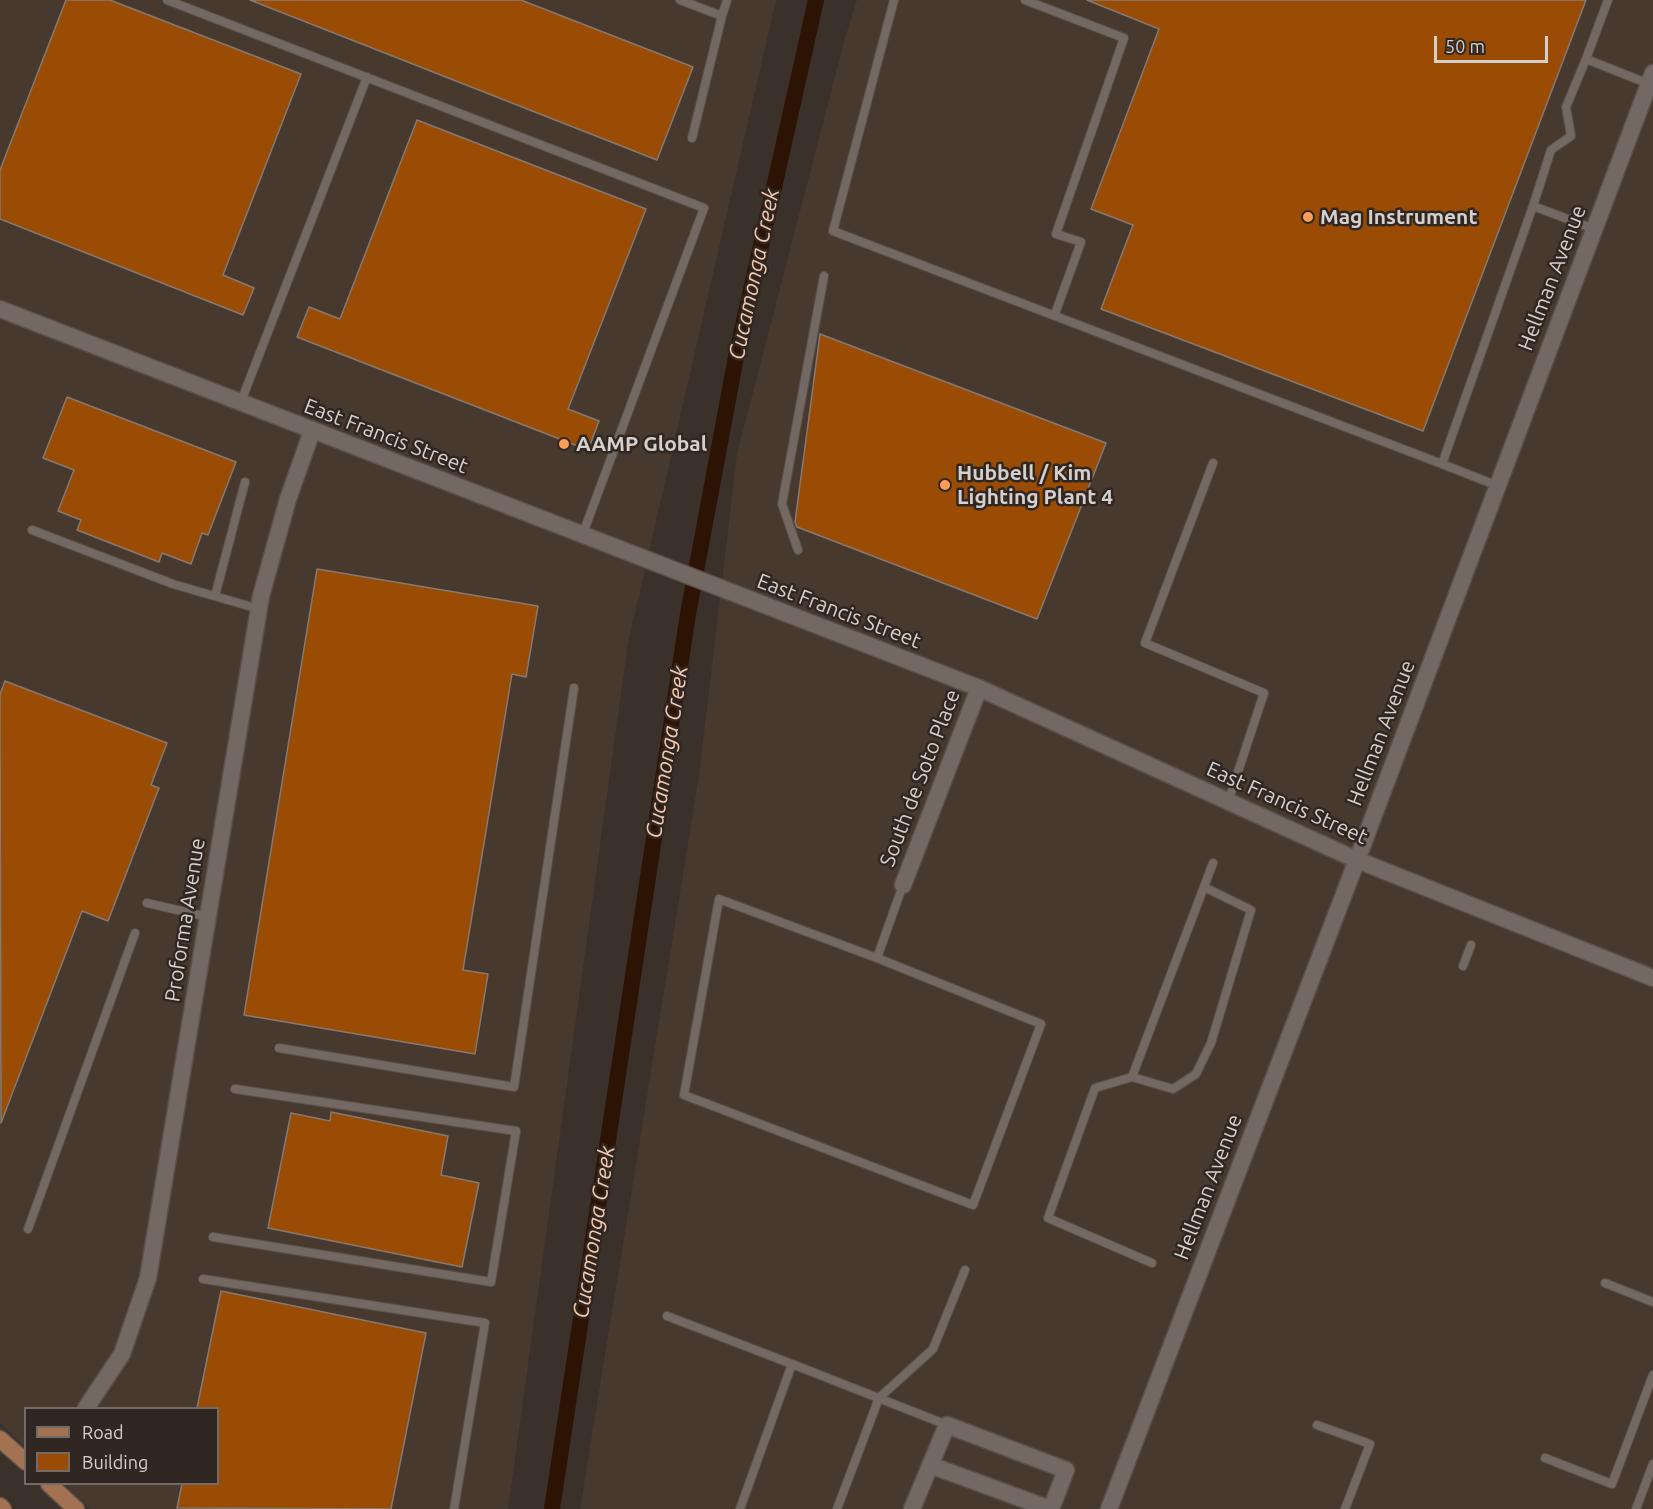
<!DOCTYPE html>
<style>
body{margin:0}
#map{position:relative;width:1653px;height:1509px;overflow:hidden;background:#3b312b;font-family:Ubuntu,sans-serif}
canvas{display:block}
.legend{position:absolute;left:24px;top:1407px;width:195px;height:78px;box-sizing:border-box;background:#312722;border:2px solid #736b66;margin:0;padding:8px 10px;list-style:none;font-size:18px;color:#d6d0cc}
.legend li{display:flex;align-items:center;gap:12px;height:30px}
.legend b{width:30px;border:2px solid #736b66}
.scale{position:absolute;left:1434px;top:36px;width:114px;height:27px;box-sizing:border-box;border:3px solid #d6d0cc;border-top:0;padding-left:8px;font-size:18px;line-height:21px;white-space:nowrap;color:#d6d0cc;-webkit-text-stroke:4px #312722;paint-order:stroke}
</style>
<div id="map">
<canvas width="1653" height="1509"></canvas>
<ul class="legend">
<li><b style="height:8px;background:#a27252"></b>Road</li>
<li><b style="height:16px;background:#9a4c04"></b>Building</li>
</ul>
<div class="scale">50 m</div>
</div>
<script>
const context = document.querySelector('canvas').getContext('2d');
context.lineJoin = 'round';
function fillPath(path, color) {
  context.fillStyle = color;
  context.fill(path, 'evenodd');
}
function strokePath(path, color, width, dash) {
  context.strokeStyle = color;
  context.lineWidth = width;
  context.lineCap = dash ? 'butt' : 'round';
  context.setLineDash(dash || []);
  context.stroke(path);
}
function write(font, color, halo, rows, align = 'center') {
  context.font = font + ' Ubuntu,sans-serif';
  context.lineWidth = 5;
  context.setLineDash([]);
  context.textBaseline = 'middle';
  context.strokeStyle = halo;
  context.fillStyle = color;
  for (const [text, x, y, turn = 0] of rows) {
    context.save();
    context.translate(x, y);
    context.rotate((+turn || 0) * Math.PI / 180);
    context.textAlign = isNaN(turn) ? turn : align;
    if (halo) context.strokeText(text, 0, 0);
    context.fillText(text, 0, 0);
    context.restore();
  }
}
const built = new Path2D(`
 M 0,0 L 776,0 L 628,643 L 508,1509 L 91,1509 L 64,1484 L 218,1484 L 218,1408 L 26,1408 L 25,1447 L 0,1423 Z
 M 857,0 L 1653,0 L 1653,1509 L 580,1509 L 699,776 L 737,454 L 845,38 Z`);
const canal = new Path2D(`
 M 552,1509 L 688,614 L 736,357 L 816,0`);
const building = new Path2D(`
 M 66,0 L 110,0 L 301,74 L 223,275 L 254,288 L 243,315 L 0,219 L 0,170 Z
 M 250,0 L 521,0 L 693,67 L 657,160 Z
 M 1087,0 L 1586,0 L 1423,431 L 1101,309 L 1133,225 L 1091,209 L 1159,29 Z
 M 417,120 L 646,209 L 568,409 L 599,421 L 588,450 L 297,337 L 309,307 L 340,319 Z
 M 820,334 L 1106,443 L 1037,619 L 797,527 L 795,522 Z
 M 67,397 L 236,462 L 208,535 L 202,533 L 191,564 L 162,553 L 159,562 L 77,530 L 81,520 L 58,511 L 74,470 L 43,458 Z
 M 317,569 L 538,606 L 526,677 L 512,674 L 463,970 L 488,974 L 475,1054 L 244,1015 Z
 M 5,681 L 167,743 L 151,785 L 159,788 L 108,921 L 82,911 L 1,1123 L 0,694 Z
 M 331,1112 L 448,1136 L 441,1175 L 479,1183 L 462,1267 L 268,1228 L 291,1113 L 330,1121 Z
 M 221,1291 L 426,1333 L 391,1509 L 177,1508 L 182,1484 L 218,1484 L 218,1408 L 197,1408 Z`);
const service = new Path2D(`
 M 167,0 L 704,208 L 582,536
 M 680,0 L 722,16 L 692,138
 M 894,0 L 833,231 L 1442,464 L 1533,206 L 1594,229
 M 1025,0 L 1124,38 L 1056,234 L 1081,242 L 1055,314
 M 1608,0 L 1586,59 L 1649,84
 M 722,16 L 727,0
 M 1533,206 L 1551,150 L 1571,136 L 1566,107 L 1586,59
 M 240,404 L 367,77
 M 1213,463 L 1145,643 L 1264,693 L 1228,802
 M 1442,464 L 1498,486
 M 32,530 L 173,584 L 259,609
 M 798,550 L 782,504 L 824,276
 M 215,596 L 245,482
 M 147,903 L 208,917
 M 877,958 L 1041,1024 L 973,1205 L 684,1095 L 719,899 L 877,958 L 903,885
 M 1463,966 L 1471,945
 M 279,1048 L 514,1087 L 574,688
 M 1132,1077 L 1213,863
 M 28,1229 L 135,933
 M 213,1237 L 491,1282 L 516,1131 L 235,1089
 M 1152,1263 L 1048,1218 L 1095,1088 L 1132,1077 L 1173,1089 L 1196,1074 L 1211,1043 L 1251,910 L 1204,887
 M 203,1279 L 485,1323 L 454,1509
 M 1605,1283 L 1653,1302
 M 667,1316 L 792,1364 L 740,1509
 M 792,1364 L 947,1425
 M 1317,1425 L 1370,1444 L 1345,1509
 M 1545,1458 L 1612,1484 L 1653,1375
 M 837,1509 L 879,1398 L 933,1349 L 965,1270
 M 1636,1509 L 1653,1464`);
const minor = new Path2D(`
 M 903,885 L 979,688
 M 86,1408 L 122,1354 L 148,1278 L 261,596 L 288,499 L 312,431
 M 930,1465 L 1050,1509
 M 912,1509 L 947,1425 L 1066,1470 L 1051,1509
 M 1109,1509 L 1357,860 L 1653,73`);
const tertiary = new Path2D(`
 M 0,309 L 979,688 L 1357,860 L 1653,978`);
const primary = new Path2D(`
 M 0,1439 L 26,1462
 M 49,1484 L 76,1509
 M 0,1506 L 3,1509`);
const markers = [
 [1308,217,6,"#fe9c58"],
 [564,444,6,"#fe9c58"],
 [945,485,6,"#fe9c58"]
];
const poiNames = [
 ["Mag Instrument",1320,217],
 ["AAMP Global",576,444],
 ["Hubbell / Kim",957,473],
 ["Lighting Plant 4",957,497]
];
const streetNames = [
 ["Hellman Avenue",1552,278,-69],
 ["East Francis Street",386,436,21],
 ["East Francis Street",839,611,21],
 ["Hellman Avenue",1381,733,-69],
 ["South de Soto Place",920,778,-69],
 ["East Francis Street",1287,803,24],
 ["Proforma Avenue",185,920,-81],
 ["Hellman Avenue",1208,1187,-69]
];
const waterNames = [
 ["Cucamonga Creek",754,274,-78],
 ["Cucamonga Creek",667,752,-81],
 ["Cucamonga Creek",594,1232,-81]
];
fillPath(built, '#48392f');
strokePath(canal, '#2d1303', 16);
fillPath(building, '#9a4c04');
strokePath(building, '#857a73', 1.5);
strokePath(service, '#58504b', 10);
strokePath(minor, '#58504b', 19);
strokePath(tertiary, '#58504b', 19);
strokePath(primary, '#58504b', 19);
strokePath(service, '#736862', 8);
strokePath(minor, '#736862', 16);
strokePath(tertiary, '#736862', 16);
strokePath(primary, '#a27252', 16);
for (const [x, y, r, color] of markers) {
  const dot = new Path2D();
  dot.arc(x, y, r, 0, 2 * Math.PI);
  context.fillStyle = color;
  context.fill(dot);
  strokePath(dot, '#312722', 2);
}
write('bold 21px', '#d6d0cc', '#312722', poiNames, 'left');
write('21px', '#d6d0cc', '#312722', streetNames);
write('italic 22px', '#f5c9ad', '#312722', waterNames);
</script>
